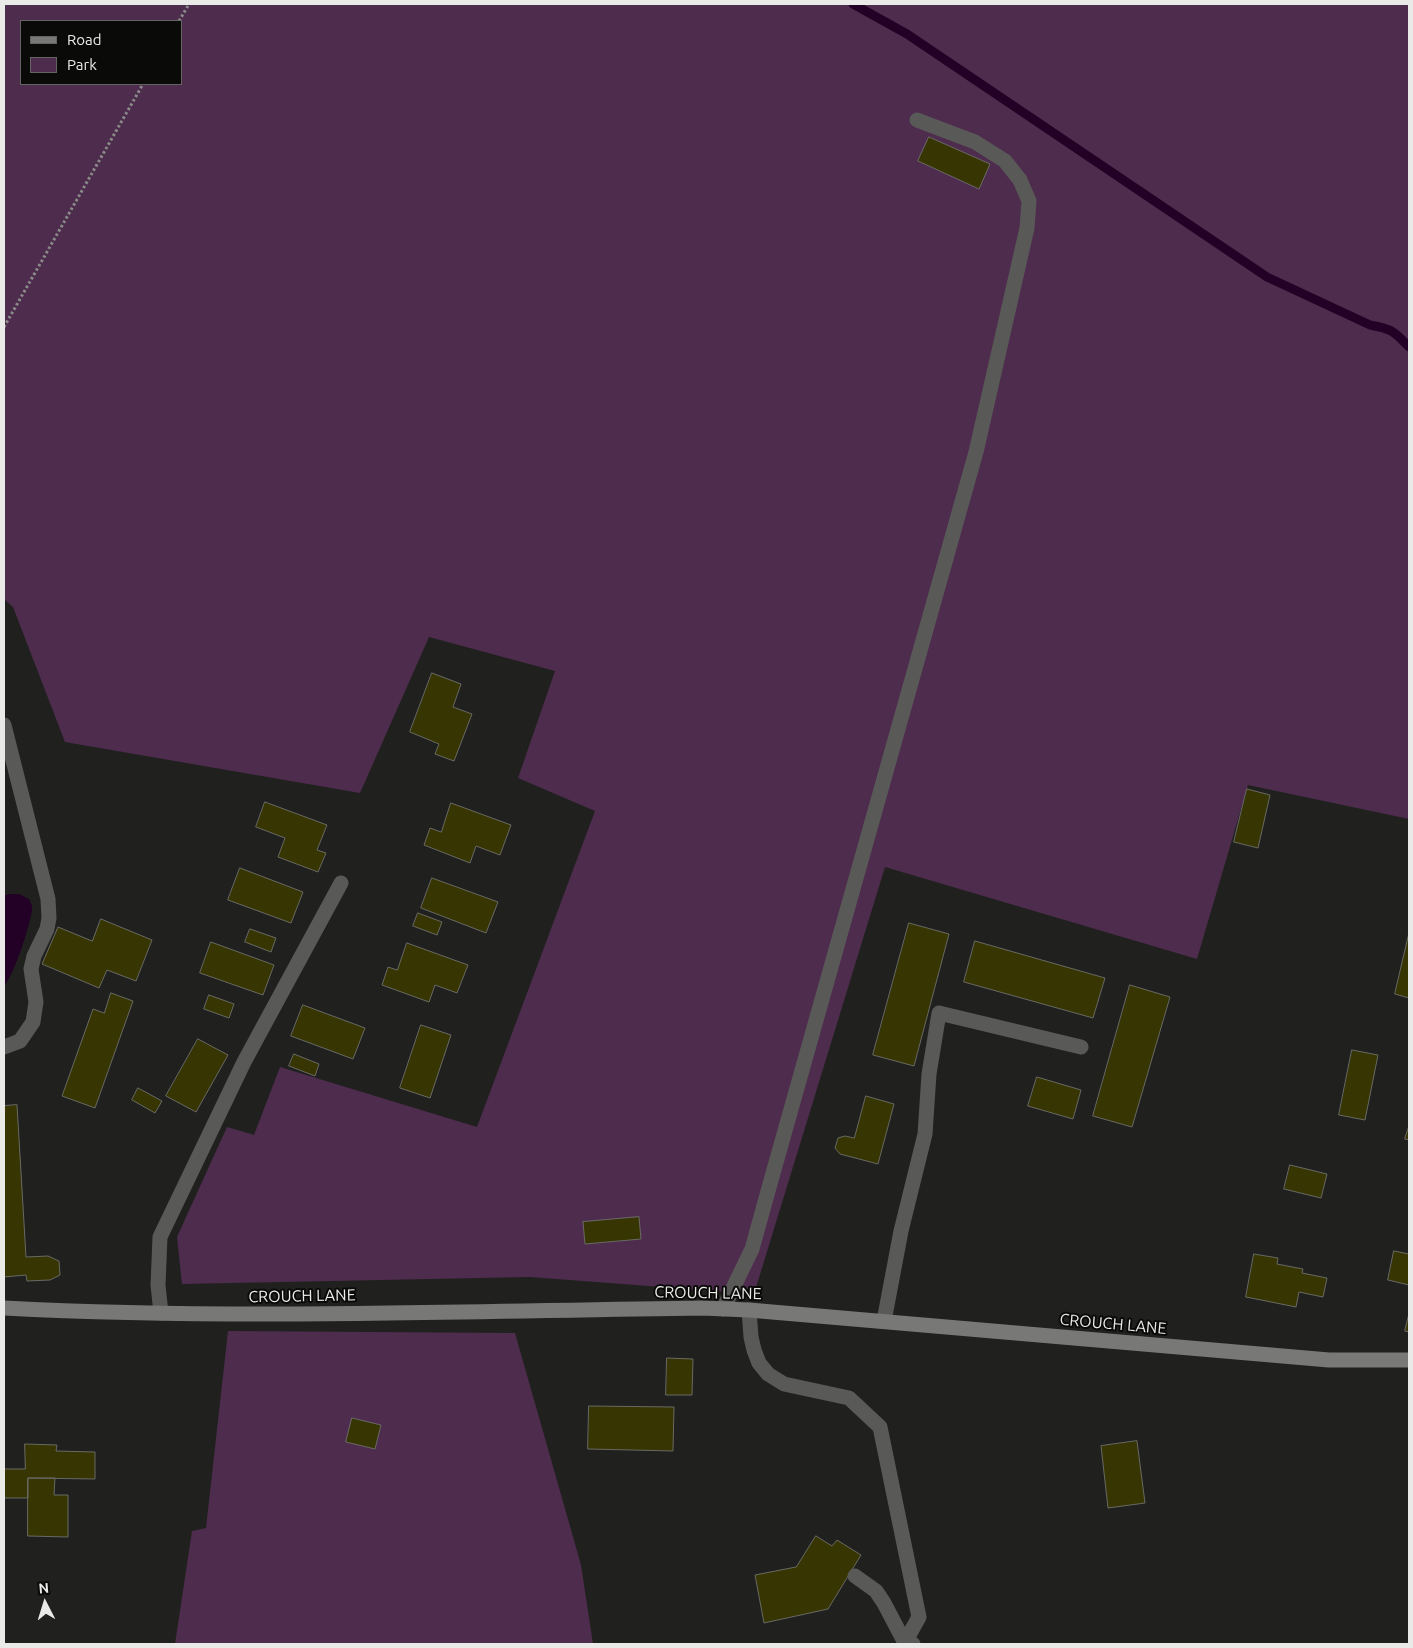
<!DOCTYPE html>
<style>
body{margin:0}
#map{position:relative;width:1413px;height:1648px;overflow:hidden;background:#20211e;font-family:Ubuntu,sans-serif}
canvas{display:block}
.frame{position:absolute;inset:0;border:5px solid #eaeae8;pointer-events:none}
.legend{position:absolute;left:20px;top:20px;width:162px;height:65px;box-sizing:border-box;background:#0a0a09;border:1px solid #646462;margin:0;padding:6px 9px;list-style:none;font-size:15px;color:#eaeae8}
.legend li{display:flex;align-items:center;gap:10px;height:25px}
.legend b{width:25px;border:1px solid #646462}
.north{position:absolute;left:20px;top:1578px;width:50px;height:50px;-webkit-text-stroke:4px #0a0a09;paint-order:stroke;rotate:355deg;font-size:14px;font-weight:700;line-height:20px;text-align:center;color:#eaeae8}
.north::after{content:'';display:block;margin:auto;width:18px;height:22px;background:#eaeae8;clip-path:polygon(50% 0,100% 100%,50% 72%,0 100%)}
</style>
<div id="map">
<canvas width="1413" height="1648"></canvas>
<div class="frame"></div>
<ul class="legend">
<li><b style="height:6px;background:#787876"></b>Road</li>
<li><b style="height:14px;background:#4e2c4e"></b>Park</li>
</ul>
<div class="north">N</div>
</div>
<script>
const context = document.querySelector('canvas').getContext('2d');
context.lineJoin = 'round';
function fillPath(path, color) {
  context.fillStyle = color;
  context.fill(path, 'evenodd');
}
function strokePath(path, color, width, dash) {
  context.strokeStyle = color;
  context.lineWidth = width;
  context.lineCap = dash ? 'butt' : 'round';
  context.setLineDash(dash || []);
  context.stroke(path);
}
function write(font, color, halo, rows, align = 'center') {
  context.font = font + ' Ubuntu,sans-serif';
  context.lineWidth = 4;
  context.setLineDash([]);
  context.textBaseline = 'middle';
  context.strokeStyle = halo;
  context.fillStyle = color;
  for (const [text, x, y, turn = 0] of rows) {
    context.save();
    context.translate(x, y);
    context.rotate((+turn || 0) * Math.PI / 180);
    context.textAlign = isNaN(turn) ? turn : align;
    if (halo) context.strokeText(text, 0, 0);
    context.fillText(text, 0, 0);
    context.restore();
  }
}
const green = new Path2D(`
 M 4,4 L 1409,4 L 1409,819 L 1248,785 L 1197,959 L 885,867 L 754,1294 L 530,1277 L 182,1284 L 177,1237 L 227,1127 L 254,1135 L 280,1067 L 477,1127 L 595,811 L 518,778 L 555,671 L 429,637 L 360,793 L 65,742 L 13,607 L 4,599 ZM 21,21 L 181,21 L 181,84 L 21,84 Z
 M 228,1331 L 515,1333 L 581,1565 L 593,1644 L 175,1644 L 192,1531 L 206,1528 Z`);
const water = new Path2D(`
 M 9,894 L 19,894 L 29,899 C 31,903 33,907 32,911 C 29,928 15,973 4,986 L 4,896 Z`);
const stream = new Path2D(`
 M 853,4 L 907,34 L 1267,277 L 1370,325 C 1392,329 1394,331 1409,347`);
const building = new Path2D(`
 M 929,137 L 990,164 L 979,189 L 918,161 Z
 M 432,673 L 461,684 L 453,707 L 472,714 L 454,761 L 435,754 L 439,744 L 410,732 Z
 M 1247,789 L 1270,795 L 1258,848 L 1234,842 Z
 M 265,802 L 327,825 L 317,850 L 326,853 L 318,872 L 278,857 L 285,838 L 256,827 Z
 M 451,803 L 511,825 L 500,855 L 476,846 L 470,863 L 424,845 L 430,828 L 441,832 Z
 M 240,868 L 303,892 L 291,923 L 228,900 Z
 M 432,878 L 498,902 L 486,933 L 421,908 Z
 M 418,913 L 442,922 L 437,935 L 413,926 Z
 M 101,919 L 152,940 L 136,981 L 107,970 L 99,988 L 42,964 L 58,927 L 92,941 Z
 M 909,923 L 949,934 L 914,1066 L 873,1055 Z
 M 250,929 L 276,938 L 271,952 L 245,942 Z
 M 1409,933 L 1409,998 L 1395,994 Z
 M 975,941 L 1105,978 L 1093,1018 L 964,982 Z
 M 211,942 L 274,965 L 263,995 L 200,973 Z
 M 407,943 L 468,965 L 457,993 L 435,985 L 429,1002 L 382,985 L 388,967 L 397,970 Z
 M 1130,985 L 1170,997 L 1132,1127 L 1093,1116 Z
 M 111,993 L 133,1001 L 95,1108 L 62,1096 L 93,1009 L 104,1013 Z
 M 209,995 L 234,1004 L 229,1018 L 204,1009 Z
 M 303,1005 L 365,1028 L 353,1059 L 291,1036 Z
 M 421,1025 L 451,1035 L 430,1098 L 400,1088 Z
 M 198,1039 L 228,1055 L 196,1112 L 166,1096 Z
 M 1352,1050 L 1378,1055 L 1365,1120 L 1339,1115 Z
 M 294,1054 L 319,1064 L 315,1076 L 289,1066 Z
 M 1037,1077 L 1081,1090 L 1073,1119 L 1028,1106 Z
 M 138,1088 L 162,1101 L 155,1113 L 132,1100 Z
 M 866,1096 L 894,1104 L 878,1164 L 840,1154 L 835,1148 L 838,1138 L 845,1136 L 854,1138 Z
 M 17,1105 L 26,1257 L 48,1256 L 59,1261 L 60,1275 L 50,1280 L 27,1281 L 26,1275 L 4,1277 L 4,1106 Z
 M 1409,1126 L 1409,1140 L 1405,1139 Z
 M 1290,1165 L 1327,1174 L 1321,1198 L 1284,1189 Z
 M 639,1217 L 641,1239 L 585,1244 L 583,1222 Z
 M 1394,1251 L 1409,1254 L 1409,1285 L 1388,1280 Z
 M 1254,1254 L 1278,1258 L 1277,1264 L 1303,1269 L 1302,1273 L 1327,1278 L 1323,1297 L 1299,1292 L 1296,1307 L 1246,1297 Z
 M 1409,1314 L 1409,1332 L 1405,1331 Z
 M 667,1358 L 693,1359 L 692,1395 L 666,1395 Z
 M 589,1406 L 674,1407 L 673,1451 L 588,1449 Z
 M 352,1418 L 381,1425 L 375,1449 L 346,1442 Z
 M 1137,1441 L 1145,1503 L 1108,1508 L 1101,1446 Z
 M 25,1444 L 57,1445 L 56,1451 L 95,1452 L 95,1479 L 28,1478 L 28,1498 L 4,1498 L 4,1469 L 25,1469 Z
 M 28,1478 L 55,1478 L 54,1495 L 68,1495 L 68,1537 L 28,1536 Z
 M 816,1536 L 832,1546 L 837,1540 L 861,1555 L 828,1609 L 764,1623 L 755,1575 L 796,1567 Z`);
const path = new Path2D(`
 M 179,21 L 189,4
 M 4,327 L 143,84`);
const lane = new Path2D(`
 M 4,725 L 48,899 L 49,918 L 47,929 L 34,956 L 31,969 L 36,1002 L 33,1022 L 20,1041 L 4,1047
 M 723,1309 L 752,1249 L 770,1184 L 976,452 L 1027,228 L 1029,201 L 1020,180 L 1005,161 L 975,142 L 917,120
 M 749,1310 L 751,1337 L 754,1350 L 759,1363 L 768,1374 L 784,1384 L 849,1398 L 880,1427 L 919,1617 L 904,1644
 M 161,1313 L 158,1285 L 160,1237 L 244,1062 L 341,883
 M 884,1321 L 901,1231 L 925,1134 L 929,1074 L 939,1013 L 1081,1047
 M 855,1576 L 876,1591 L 884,1603 L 905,1643 L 913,1644`);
const secondary = new Path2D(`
 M 4,1308 C 236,1320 469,1311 702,1308 L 749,1310 L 1329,1360 L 1409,1360`);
const streetNames = [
 ["CROUCH LANE",708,1293,1],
 ["CROUCH LANE",302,1296,-1],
 ["CROUCH LANE",1113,1324,5]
];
fillPath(green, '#4e2c4e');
fillPath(water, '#230025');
strokePath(stream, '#230025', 9);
fillPath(building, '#373602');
strokePath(building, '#696965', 1);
strokePath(path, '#8a8b88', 3, [2.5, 2.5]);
strokePath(lane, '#595957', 15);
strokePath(secondary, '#787876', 15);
write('16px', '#eaeae8', '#0a0a09', streetNames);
</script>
